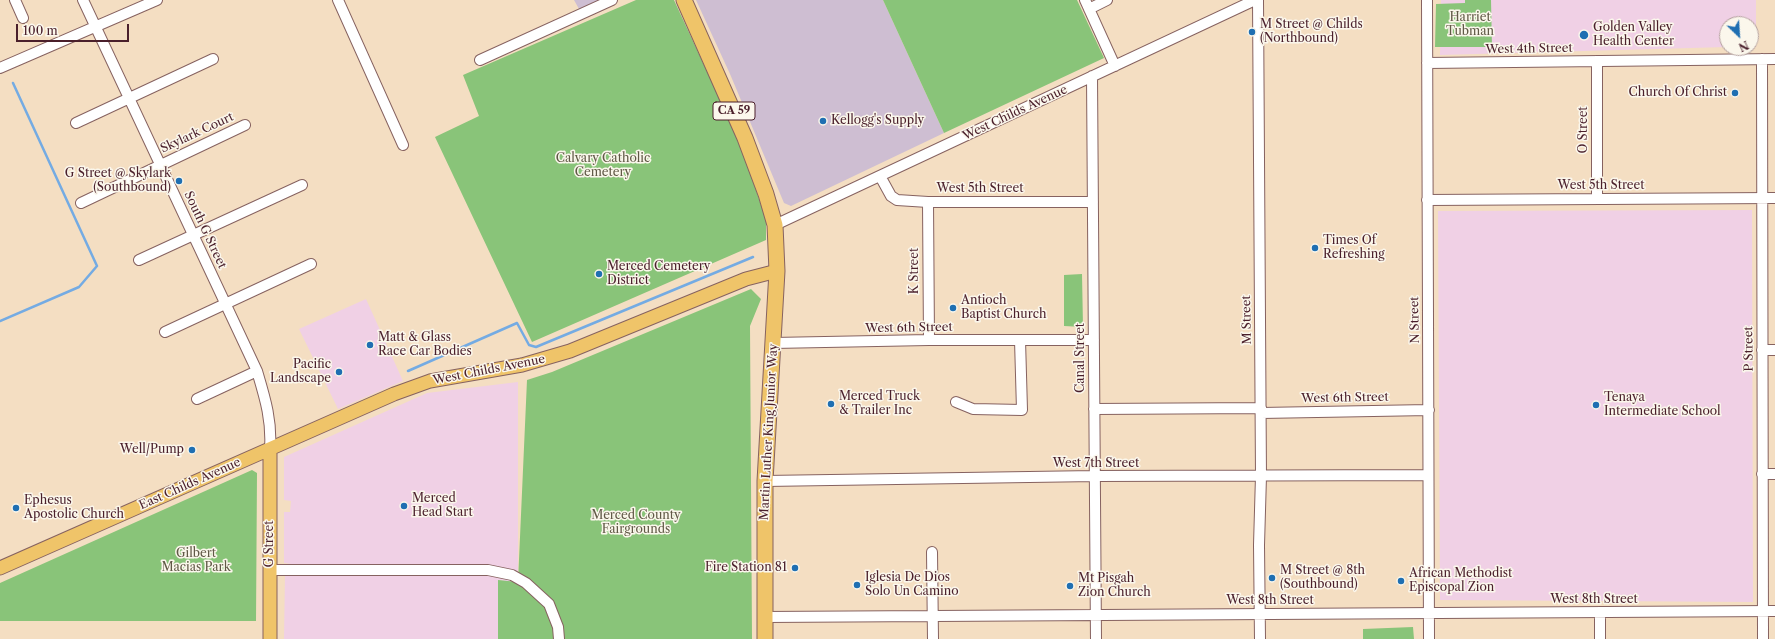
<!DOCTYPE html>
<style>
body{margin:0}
#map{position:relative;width:1775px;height:639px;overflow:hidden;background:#f4dec2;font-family:"Libre Caslon Text",serif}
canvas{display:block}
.north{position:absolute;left:1719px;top:16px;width:40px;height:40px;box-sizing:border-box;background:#fbf7ec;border:1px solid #b4a19f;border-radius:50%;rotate:155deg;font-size:11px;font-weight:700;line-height:16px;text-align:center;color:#4a1f2b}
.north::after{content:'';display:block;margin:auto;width:14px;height:18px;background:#1f6fb2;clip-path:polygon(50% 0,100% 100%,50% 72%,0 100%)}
.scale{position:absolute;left:16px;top:24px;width:113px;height:18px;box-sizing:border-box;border:2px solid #4a1f2b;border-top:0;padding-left:5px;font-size:12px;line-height:14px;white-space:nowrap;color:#4a1f2b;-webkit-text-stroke:3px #fbf7ec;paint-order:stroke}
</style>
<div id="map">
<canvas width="1775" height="639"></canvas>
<div class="north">N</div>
<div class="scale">100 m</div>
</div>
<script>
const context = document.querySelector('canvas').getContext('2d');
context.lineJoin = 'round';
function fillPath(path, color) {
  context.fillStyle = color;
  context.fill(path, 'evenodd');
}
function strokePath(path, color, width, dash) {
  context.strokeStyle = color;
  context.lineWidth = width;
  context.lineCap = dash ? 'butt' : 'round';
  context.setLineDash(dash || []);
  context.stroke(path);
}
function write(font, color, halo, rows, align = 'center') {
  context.font = font + ' "Libre Caslon Text",serif';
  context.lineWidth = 3;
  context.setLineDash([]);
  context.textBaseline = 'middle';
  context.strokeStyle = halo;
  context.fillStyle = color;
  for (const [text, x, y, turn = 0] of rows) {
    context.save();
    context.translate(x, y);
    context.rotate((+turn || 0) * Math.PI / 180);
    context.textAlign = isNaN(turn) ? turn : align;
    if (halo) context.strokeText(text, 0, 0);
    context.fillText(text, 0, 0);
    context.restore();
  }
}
const built = new Path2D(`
 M 1441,0 L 1756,0 L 1756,46 L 1751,46 L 1751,24 L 1727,24 L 1727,47 L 1440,55 Z
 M 1752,210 L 1753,602 L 1440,600 L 1438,211 Z
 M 366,299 L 403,381 L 338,409 L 299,329 Z
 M 518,382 L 518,583 L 498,580 L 498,639 L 284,639 L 285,575 L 292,575 L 291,564 L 284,563 L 284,512 L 290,512 L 291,501 L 284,500 L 284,457 L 427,393 Z`);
const industrial = new Path2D(`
 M 574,0 L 601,0 L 579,9 Z
 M 696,0 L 883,0 L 944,133 L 791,206 L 784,203 L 730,74 Z`);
const green = new Path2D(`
 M 636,0 L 674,0 L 727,115 L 749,169 L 766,220 L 766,240 L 532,342 L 435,137 L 479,116 L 463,75 Z
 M 883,0 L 1077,0 L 1104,58 L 944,133 Z
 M 1465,0 L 1491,0 L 1492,47 L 1435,47 L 1436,4 L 1465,3 Z
 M 1082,274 L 1083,327 L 1064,326 L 1064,275 Z
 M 751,289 L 761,299 L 750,326 L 752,639 L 498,639 L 498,580 L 518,582 L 527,380 L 552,372 Z
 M 252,470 L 257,473 L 256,621 L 0,621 L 0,583 Z
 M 1413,627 L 1414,639 L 1363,639 L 1363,629 Z`);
const stream = new Path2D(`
 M 0,321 L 79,287 L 97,266 L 13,83
 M 408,371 L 517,323 L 529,345 L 536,347 L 753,257`);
const minor = new Path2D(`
 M 15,0 L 23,18
 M 83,0 L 257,371 C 265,398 272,420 270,449
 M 338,0 L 403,145
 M 1085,0 L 1115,66
 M 1258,0 L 1261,476 L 1259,545 L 1260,639
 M 1427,0 L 1429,639
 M 1089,9 L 1107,0
 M 1762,59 L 1763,639
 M 480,60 L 612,0
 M 1427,63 L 1775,59
 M 0,68 L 157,0
 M 1092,76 L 1096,639
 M 76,123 L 213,59
 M 880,176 L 891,196 L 897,200 L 928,202 L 1093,202
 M 1597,199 L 1597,61
 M 1427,200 L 1775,198
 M 928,202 L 929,340
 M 81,203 L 245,125
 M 775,225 L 1255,0
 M 139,260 L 302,185
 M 165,332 L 311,264
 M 773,343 L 929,340 L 1094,340
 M 1762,350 L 1775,350
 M 197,399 L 257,371
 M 956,402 L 973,409 L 1022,410 L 1020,340
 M 1094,409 L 1261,408
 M 1261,413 L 1429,410
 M 1762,474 L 1775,474
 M 765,481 L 1095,476 L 1428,475
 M 932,552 L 933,639
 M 270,570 L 488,570 L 512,575 L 526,583 L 549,604 L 558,627 L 559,639
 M 1600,612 L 1600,639
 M 765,617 L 1775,611`);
const major = new Path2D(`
 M 270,449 L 270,639
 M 0,568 L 394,394 L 430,381 L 522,365 L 570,351 L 746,279 L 777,271`);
const highway = new Path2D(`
 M 684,0 L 745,138 L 766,194 L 775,225 L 777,271 L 765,481 L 765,639`);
const markers = [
 [1252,32,4,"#1f6fb2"],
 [1584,35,5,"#1f6fb2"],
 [1735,93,4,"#1f6fb2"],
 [823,121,4,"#1f6fb2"],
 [179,181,4,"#1f6fb2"],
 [1315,248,4,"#1f6fb2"],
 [599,274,4,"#1f6fb2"],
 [953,308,4,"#1f6fb2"],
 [370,345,4,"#1f6fb2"],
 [339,372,4,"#1f6fb2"],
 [831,404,4,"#1f6fb2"],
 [1596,405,4,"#1f6fb2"],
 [192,450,4,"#1f6fb2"],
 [404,506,4,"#1f6fb2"],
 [16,508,4,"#1f6fb2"],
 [795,568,4,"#1f6fb2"],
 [1272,578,4,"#1f6fb2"],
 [1401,581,4,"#1f6fb2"],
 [857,585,4,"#1f6fb2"],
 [1070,586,4,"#1f6fb2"]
];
const shields = [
 [734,111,42]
];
const shieldNames = [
 ["CA 59",734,111]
];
const parkNames = [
 ["Harriet",1470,18],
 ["Tubman",1470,32],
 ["Calvary Catholic",603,159],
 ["Cemetery",603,173],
 ["Merced County",636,516],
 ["Fairgrounds",636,530],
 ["Gilbert",196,554],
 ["Macias Park",196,568]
];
const poiNames = [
 ["M Street @ Childs",1260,25],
 ["(Northbound)",1260,39],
 ["Golden Valley",1593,28],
 ["Health Center",1593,42],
 ["Church Of Christ",1727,93,"right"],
 ["Kellogg's Supply",831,121],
 ["G Street @ Skylark",171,174,"right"],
 ["(Southbound)",171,188,"right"],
 ["Times Of",1323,241],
 ["Refreshing",1323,255],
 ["Merced Cemetery",607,267],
 ["District",607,281],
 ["Antioch",961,301],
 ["Baptist Church",961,315],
 ["Matt & Glass",378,338],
 ["Race Car Bodies",378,352],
 ["Pacific",331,365,"right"],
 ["Landscape",331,379,"right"],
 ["Merced Truck",839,397],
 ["& Trailer Inc",839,411],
 ["Tenaya",1604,398],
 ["Intermediate School",1604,412],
 ["Well/Pump",184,450,"right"],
 ["Merced",412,499],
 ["Head Start",412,513],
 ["Ephesus",24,501],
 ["Apostolic Church",24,515],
 ["Fire Station 81",787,568,"right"],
 ["M Street @ 8th",1280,571],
 ["(Southbound)",1280,585],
 ["African Methodist",1409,574],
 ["Episcopal Zion",1409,588],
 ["Iglesia De Dios",865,578],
 ["Solo Un Camino",865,592],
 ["Mt Pisgah",1078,579],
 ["Zion Church",1078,593]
];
const streetNames = [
 ["West 4th Street",1529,49,-1],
 ["West Childs Avenue",1015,113,-25],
 ["O Street",1584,130,-90],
 ["Skylark Court",197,133,-25],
 ["West 5th Street",1601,186],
 ["West 5th Street",980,189],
 ["South G Street",205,230,65],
 ["K Street",915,271,-90],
 ["M Street",1247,320,-91],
 ["N Street",1415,320,-91],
 ["West 6th Street",909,328,-1],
 ["P Street",1749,349,-91],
 ["Canal Street",1081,358,-90],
 ["West Childs Avenue",489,370,-11],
 ["West 6th Street",1345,398,-1],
 ["Martin Luther King Junior Way",769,432,-87],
 ["West 7th Street",1096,464],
 ["East Childs Avenue",190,484,-24],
 ["G Street",270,544,-90],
 ["West 8th Street",1594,600],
 ["West 8th Street",1270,601]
];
fillPath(built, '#f0d0e5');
fillPath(industrial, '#cebed2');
fillPath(green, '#89c479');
strokePath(stream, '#74abe3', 2.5);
strokePath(minor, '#866260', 12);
strokePath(major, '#866260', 15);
strokePath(highway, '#866260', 17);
strokePath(minor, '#fff', 10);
strokePath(major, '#efc469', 13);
strokePath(highway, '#efc469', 15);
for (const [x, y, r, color] of markers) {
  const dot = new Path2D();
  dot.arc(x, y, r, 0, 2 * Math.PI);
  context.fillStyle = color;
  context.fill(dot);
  strokePath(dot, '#fbf7ec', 1.5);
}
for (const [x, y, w] of shields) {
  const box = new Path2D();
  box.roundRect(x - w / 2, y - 9, w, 18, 3);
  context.fillStyle = '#fbf7ec';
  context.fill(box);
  strokePath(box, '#4a1f2b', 1);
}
write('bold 11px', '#4a1f2b', null, shieldNames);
write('12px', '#605946', '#fbf7ec', parkNames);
write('12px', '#4a1f2b', '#fbf7ec', poiNames, 'left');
write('12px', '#4a1f2b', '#fbf7ec', streetNames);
</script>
